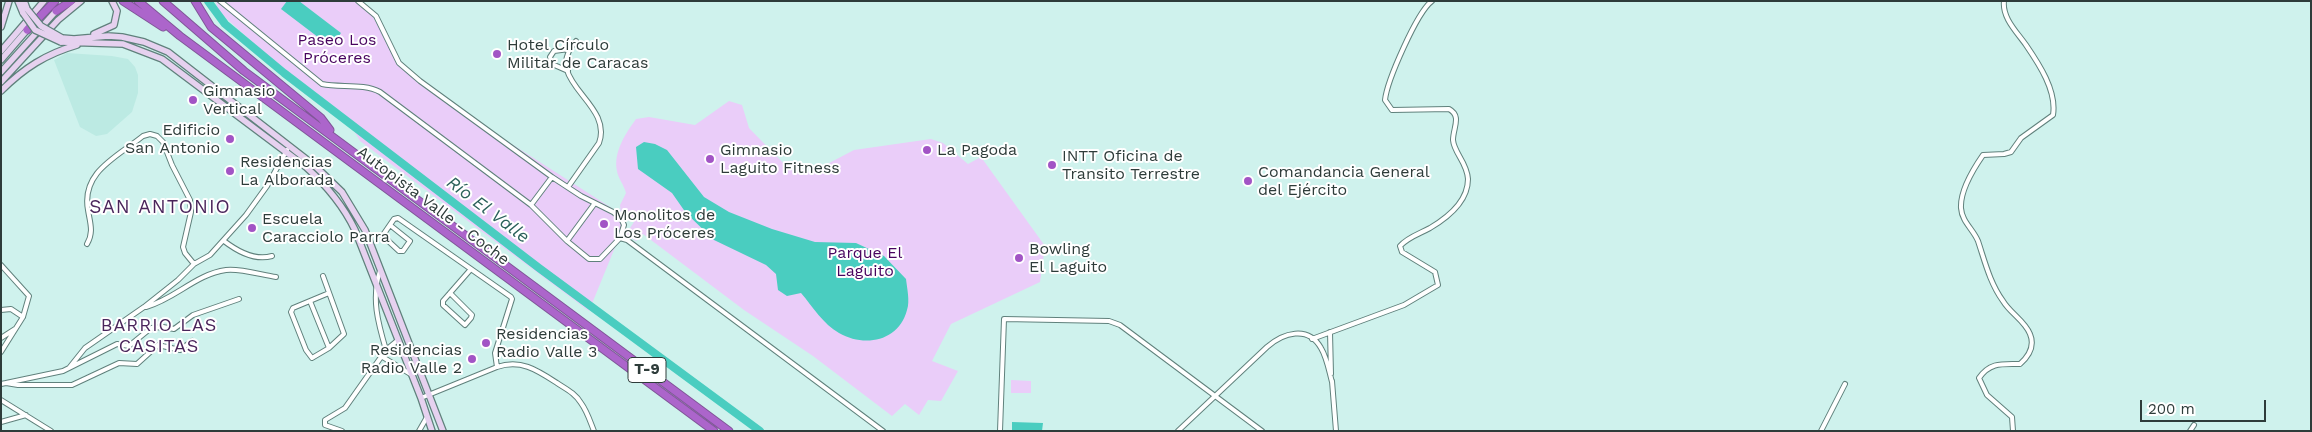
<!DOCTYPE html>
<meta charset="utf-8">
<style>
body{margin:0}
#map{position:relative;width:2312px;height:432px;overflow:hidden;background:#cff2ed;font-family:"Work Sans",sans-serif}
canvas{display:block}
.frame{position:absolute;inset:0;border:2px solid #2e3c3a;pointer-events:none}
.scale{position:absolute;left:2140px;top:400px;width:126px;height:22px;box-sizing:border-box;border:2px solid #2e3c3a;border-top:0;padding-left:6px;font-size:15px;line-height:18px;white-space:nowrap;color:#2e3c3a;-webkit-text-stroke:4px #fff;paint-order:stroke}
</style>
<div id="map">
<canvas width="2312" height="432"></canvas>
<div class="frame"></div>
<div class="scale">200 m</div>
</div>
<script>
const context = document.querySelector('canvas').getContext('2d');
context.lineJoin = 'round';
function fillPath(path, color) {
  context.fillStyle = color;
  context.fill(path, 'evenodd');
}
function strokePath(path, color, width, dash) {
  context.strokeStyle = color;
  context.lineWidth = width;
  context.lineCap = dash ? 'butt' : 'round';
  context.setLineDash(dash || []);
  context.stroke(path);
}
function write(font, color, halo, rows, align = 'center') {
  context.font = font + ' "Work Sans",sans-serif';
  context.lineWidth = 4;
  context.setLineDash([]);
  context.textBaseline = 'middle';
  context.strokeStyle = halo;
  context.fillStyle = color;
  for (const [text, x, y, turn = 0] of rows) {
    context.save();
    context.translate(x, y);
    context.rotate((+turn || 0) * Math.PI / 180);
    context.textAlign = isNaN(turn) ? turn : align;
    if (halo) context.strokeText(text, 0, 0);
    context.fillText(text, 0, 0);
    context.restore();
  }
}
const built = new Path2D(`
 M 67,53 L 112,56 L 128,59 L 135,67 L 138,75 L 138,93 L 132,112 L 107,134 L 96,136 L 80,127 L 54,60 Z`);
const green = new Path2D(`
 M 216,1 L 359,1 L 369,10 L 397,59 L 421,81 L 485,127 L 621,214 L 620,205 L 626,193 C 624,185 618,178 617,171 C 613,152 626,133 636,119 L 649,117 L 695,125 L 729,101 L 742,105 L 749,128 L 790,170 L 812,172 L 854,150 L 931,139 L 943,143 L 968,164 L 981,157 L 1045,246 L 1040,282 L 951,324 L 932,361 L 958,371 L 941,401 L 928,400 L 919,415 L 905,404 L 892,416 L 813,356 L 744,310 L 643,234 L 636,241 L 626,234 L 634,222 L 627,218 L 589,311 L 360,141 L 344,114 L 269,57 L 218,11 Z
 M 1011,380 L 1031,381 L 1031,393 L 1011,393 Z`);
const water = new Path2D(`
 M 287,1 L 299,1 L 341,33 L 331,47 L 281,9 Z
 M 644,142 L 655,144 L 667,150 L 704,197 L 729,212 L 772,229 L 815,242 L 856,243 L 884,256 L 906,279 C 907,288 910,301 907,310 C 899,341 865,348 839,333 C 823,324 813,307 801,293 L 787,296 L 778,290 L 776,274 L 766,265 L 714,240 L 686,213 L 672,193 L 638,169 L 636,147 Z
 M 1012,422 L 1043,423 L 1042,431 L 1012,431 Z`);
const river = new Path2D(`
 M 208,1 L 225,24 L 284,73 L 539,268 L 760,431`);
const minor = new Path2D(`
 M 220,1 L 322,84 C 340,88 363,83 380,92 L 531,205 L 567,241 L 595,203
 M 358,1 L 376,16 L 399,63 L 420,81 L 552,177 L 581,196 L 613,212 L 621,218 L 624,225 L 620,238 L 600,259 L 589,259 L 567,241
 M 2004,1 C 2002,18 2017,32 2026,45 C 2039,64 2057,91 2053,115 L 2021,138 L 2011,152 L 2004,154 L 1983,155 C 1974,168 1960,191 1961,208 C 1962,222 1973,229 1978,241 C 1985,262 1990,283 2003,301 C 2010,313 2025,321 2030,334 C 2035,346 2029,356 2020,364 C 2002,364 1990,362 1979,378 L 1987,395 L 2012,417 L 2013,431
 M 568,71 L 552,64 L 550,57 L 554,51 L 569,49
 M 568,187 L 599,143 C 614,102 540,81 576,41
 M 531,205 L 552,177
 M 390,225 L 410,241 L 403,251 L 399,251 L 383,236 L 383,235 L 394,219 L 398,218 L 511,297 L 512,299 L 495,353 L 497,367
 M 620,238 L 627,240 L 883,431
 M 224,241 C 237,251 255,261 272,256
 M 87,244 C 94,232 90,223 88,210 C 81,172 117,157 143,136 L 150,134 L 157,136 L 163,142 L 172,165 L 190,200 L 191,212 L 183,247 L 185,253 L 194,264
 M 1,265 L 29,296 L 23,317 L 1,352
 M 380,271 C 371,298 378,323 386,350
 M 323,276 L 344,334 L 329,348 L 312,358 L 306,350 L 291,312 L 293,308 L 329,293
 M 450,293 L 472,315 L 471,318 L 465,325 L 443,305 L 443,301 L 471,269
 M 310,301 L 329,348
 M 146,307 C 175,299 196,274 226,270 C 239,268 262,275 276,277
 M 1,310 L 11,309 L 23,317
 M 1330,332 L 1331,374
 M 1,338 L 15,329
 M 1312,339 L 1404,305 L 1438,285 L 1435,272 L 1402,252 L 1400,246 C 1408,237 1419,234 1430,228 C 1447,218 1468,201 1468,179 C 1467,162 1454,153 1453,140 C 1453,128 1462,116 1449,109 L 1392,110 L 1385,100 C 1387,81 1417,12 1432,1
 M 381,356 L 412,375
 M 69,368 L 85,348 L 144,307 L 178,280 L 194,264 L 210,255 L 246,215 L 267,186 L 287,150
 M 1332,381 L 1336,431
 M 6,383 L 63,371 L 117,344 L 129,346 L 151,328 L 163,327 L 174,329 L 193,315 L 239,299
 M 1,384 L 6,383 L 18,385 L 72,385 L 119,363 L 137,364 L 158,345 L 180,350 L 192,341
 M 421,398 L 497,367 C 521,359 537,370 557,383 C 566,389 575,393 581,403 C 587,411 590,421 594,431
 M 1,400 L 51,431
 M 1,422 L 26,415
 M 342,431 L 325,425 L 325,420 L 345,408 L 386,350 L 398,340
 M 419,431 L 427,417
 M 1000,431 L 1004,319 L 1109,321 L 1120,325 L 1262,431
 M 1178,431 L 1267,347 C 1283,333 1308,325 1321,348 C 1327,358 1329,371 1332,382
 M 1821,431 L 1845,384
 M 2190,431 L 2194,425`);
const secondary = new Path2D(`
 M 18,1 L 23,13
 M 24,1 L 27,9
 M 1,27 L 9,1
 M 94,34 L 114,25 L 117,11 L 112,1
 M 62,38 L 74,39 L 108,36 L 122,37 L 144,42 L 168,52 L 315,166 L 342,192 L 365,230 L 443,431
 M 61,42 L 123,44 L 162,59 L 306,167 C 326,185 343,205 355,230 L 421,398 L 432,431
 M 1,51 L 44,1
 M 1,60 L 27,30
 M 1,72 L 56,11
 M 1,82 L 58,20 L 81,1
 M 1,91 C 24,68 46,54 77,45`);
const motorway = new Path2D(`
 M 123,1 L 163,27
 M 138,1 L 180,36 L 714,431
 M 163,1 L 244,71 L 729,431
 M 195,1 L 211,27 L 321,118 L 330,130
 M 56,11 L 71,1
 M 27,30 L 55,1`);
const secondaryBridge = new Path2D(`
 M 27,9 L 41,26 L 62,38
 M 23,13 L 35,30 L 61,42`);
const markers = [
 [497,54,5,"#a254c5"],
 [193,100,5,"#a254c5"],
 [230,139,5,"#a254c5"],
 [927,150,5,"#a254c5"],
 [710,159,5,"#a254c5"],
 [1052,165,5,"#a254c5"],
 [230,171,5,"#a254c5"],
 [1248,181,5,"#a254c5"],
 [604,224,5,"#a254c5"],
 [252,228,5,"#a254c5"],
 [1019,258,5,"#a254c5"],
 [486,343,5,"#a254c5"],
 [472,359,5,"#a254c5"]
];
const shields = [
 [647,370,38]
];
const shieldNames = [
 ["T-9",647,370]
];
const parkNames = [
 ["Paseo Los",337,40],
 ["Próceres",337,58],
 ["Parque El",865,253],
 ["Laguito",865,271]
];
const poiNames = [
 ["Hotel Círculo",507,45],
 ["Militar de Caracas",507,63],
 ["Gimnasio",203,91],
 ["Vertical",203,109],
 ["Edificio",220,130,"right"],
 ["San Antonio",220,148,"right"],
 ["Gimnasio",720,150],
 ["Laguito Fitness",720,168],
 ["La Pagoda",937,150],
 ["INTT Oficina de",1062,156],
 ["Transito Terrestre",1062,174],
 ["Residencias",240,162],
 ["La Alborada",240,180],
 ["Comandancia General",1258,172],
 ["del Ejército",1258,190],
 ["Monolitos de",614,215],
 ["Los Próceres",614,233],
 ["Escuela",262,219],
 ["Caracciolo Parra",262,237],
 ["Bowling",1029,249],
 ["El Laguito",1029,267],
 ["Residencias",496,334],
 ["Radio Valle 3",496,352],
 ["Residencias",462,350,"right"],
 ["Radio Valle 2",462,368,"right"]
];
const streetNames = [
 ["Autopista Valle - Coche",433,206,37]
];
const waterNames = [
 ["Río El Valle",488,210,37]
];
const neighbourhoodNames = [
 ["BARRIO LAS",159,326],
 ["CASITAS",159,347]
];
const quarterNames = [
 ["SAN ANTONIO",160,207]
];
fillPath(built, '#bceae3');
fillPath(green, '#eacdf9');
fillPath(water, '#4acdc0');
strokePath(river, '#4acdc0', 8);
strokePath(minor, '#60817c', 6);
strokePath(secondary, '#60817c', 8);
strokePath(motorway, '#805798', 9);
strokePath(minor, '#fff', 4);
strokePath(secondary, '#e6d1ef', 5.5);
strokePath(motorway, '#ac65cb', 7);
strokePath(secondaryBridge, '#60817c', 8, []);
strokePath(secondaryBridge, '#e6d1ef', 5.5);
for (const [x, y, r, color] of markers) {
  const dot = new Path2D();
  dot.arc(x, y, r, 0, 2 * Math.PI);
  context.fillStyle = color;
  context.fill(dot);
  strokePath(dot, '#fff', 2);
}
for (const [x, y, w] of shields) {
  const box = new Path2D();
  box.roundRect(x - w / 2, y - 12.5, w, 25, 4);
  context.fillStyle = '#fff';
  context.fill(box);
  strokePath(box, '#2e3c3a', 1);
}
write('bold 15px', '#2e3c3a', null, shieldNames);
write('16px', '#48045f', '#fff', parkNames);
write('16px', '#2e3c3a', '#fff', poiNames, 'left');
write('16px', '#2e3c3a', '#fff', streetNames);
write('italic 18px', '#2b615b', '#fff', waterNames);
context.letterSpacing = '1px';
write('18px', '#4a255b', '#fff', neighbourhoodNames);
context.letterSpacing = '0px';
context.letterSpacing = '1px';
write('19px', '#4a255b', '#fff', quarterNames);
context.letterSpacing = '0px';
</script>
